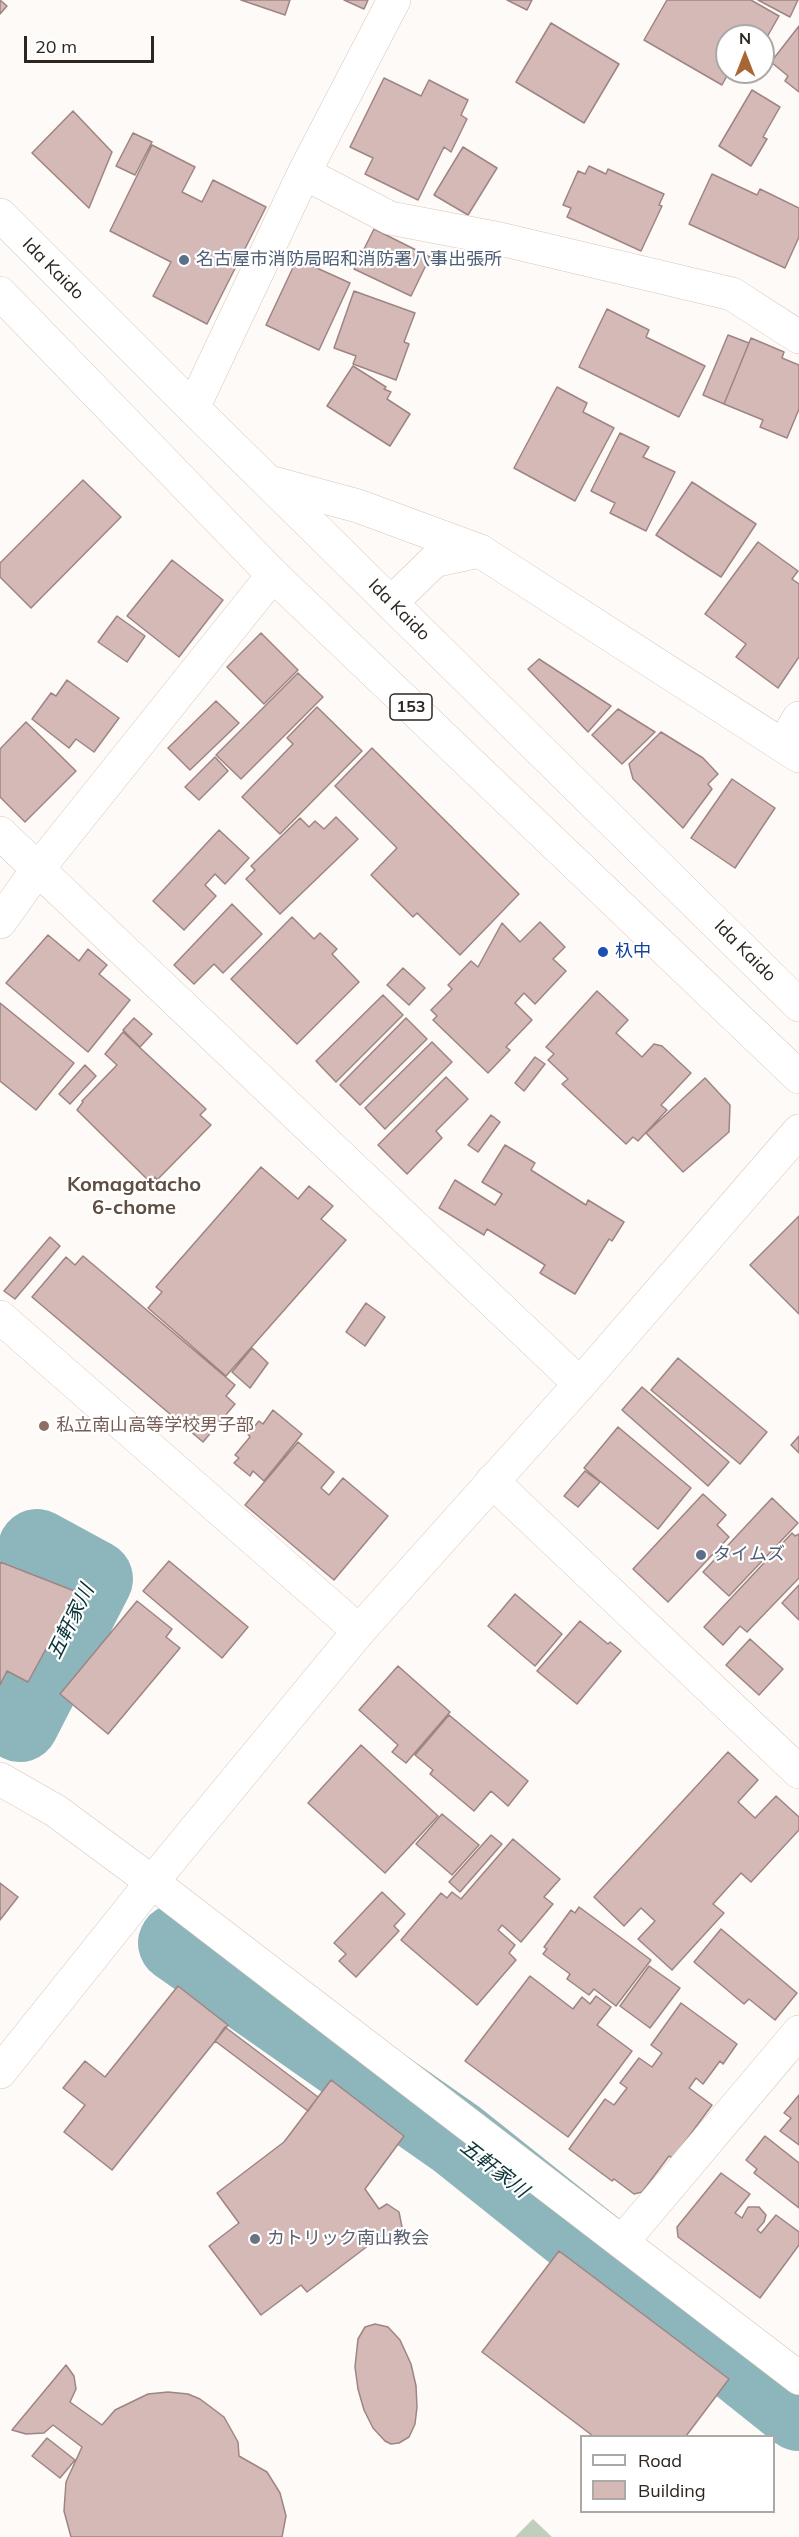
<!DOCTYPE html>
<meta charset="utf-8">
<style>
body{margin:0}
#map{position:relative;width:799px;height:2537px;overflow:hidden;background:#fefaf7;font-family:Mulish,sans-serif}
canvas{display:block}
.legend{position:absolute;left:580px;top:2435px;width:195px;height:78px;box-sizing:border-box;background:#fff;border:2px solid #aba8a6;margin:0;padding:8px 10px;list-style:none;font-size:18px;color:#2d2620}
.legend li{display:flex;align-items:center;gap:12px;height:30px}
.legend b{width:30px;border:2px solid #aba8a6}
.north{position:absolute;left:715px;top:24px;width:60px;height:60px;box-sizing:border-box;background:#fff;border:2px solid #aba8a6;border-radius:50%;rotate:0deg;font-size:16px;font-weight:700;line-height:24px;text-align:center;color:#2d2620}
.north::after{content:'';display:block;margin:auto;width:21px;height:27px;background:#a96635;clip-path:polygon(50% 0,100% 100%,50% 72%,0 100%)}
.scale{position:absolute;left:24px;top:36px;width:130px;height:27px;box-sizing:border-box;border:3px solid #2d2620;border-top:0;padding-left:8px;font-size:18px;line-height:21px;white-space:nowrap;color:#2d2620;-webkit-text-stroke:4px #fff;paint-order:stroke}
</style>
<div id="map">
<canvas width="799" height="2537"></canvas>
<ul class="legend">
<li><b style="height:8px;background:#fff"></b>Road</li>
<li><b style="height:16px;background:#d4b9b7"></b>Building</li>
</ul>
<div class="north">N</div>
<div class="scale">20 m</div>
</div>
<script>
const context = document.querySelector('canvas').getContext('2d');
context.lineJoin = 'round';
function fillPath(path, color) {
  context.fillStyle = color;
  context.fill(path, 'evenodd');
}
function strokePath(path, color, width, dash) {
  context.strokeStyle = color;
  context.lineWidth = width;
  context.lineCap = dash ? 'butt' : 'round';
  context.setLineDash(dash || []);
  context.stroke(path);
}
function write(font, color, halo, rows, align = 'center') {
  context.font = font + ' Mulish,"Noto Sans JP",sans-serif';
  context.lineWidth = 4.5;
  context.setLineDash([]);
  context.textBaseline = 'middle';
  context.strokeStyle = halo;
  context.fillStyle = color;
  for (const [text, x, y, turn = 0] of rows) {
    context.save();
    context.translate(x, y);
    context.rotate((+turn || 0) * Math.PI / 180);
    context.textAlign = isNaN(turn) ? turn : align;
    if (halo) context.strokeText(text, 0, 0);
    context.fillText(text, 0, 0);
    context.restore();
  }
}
const green = new Path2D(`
 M 533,2519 L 552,2537 L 515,2537 Z`);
const river = new Path2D(`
 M 20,1723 L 94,1579 L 37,1548
 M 177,1943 L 457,2139 L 799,2412`);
const building = new Path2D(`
 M 0,0 L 7,6 L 0,14 Z
 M 241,0 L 290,0 L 285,15 Z
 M 344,0 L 368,0 L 364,9 Z
 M 507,0 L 532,0 L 527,10 Z
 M 667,0 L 751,0 L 779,16 L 763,44 L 763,36 L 727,36 L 727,72 L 729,72 L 722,85 L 644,40 Z
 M 758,0 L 798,0 L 790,17 Z
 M 551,23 L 619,64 L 584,123 L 516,82 Z
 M 799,26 L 799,92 L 785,81 L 788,76 L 771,62 Z
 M 384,78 L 421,96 L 429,80 L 468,100 L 461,115 L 467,119 L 451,152 L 444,147 L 418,200 L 365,174 L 373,158 L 350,147 Z
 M 752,90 L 780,107 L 763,137 L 767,139 L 751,166 L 719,146 Z
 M 73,111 L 112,152 L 89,208 L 32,153 Z
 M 133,133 L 152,142 L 135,175 L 116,166 Z
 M 152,145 L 195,167 L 182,192 L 202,202 L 213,180 L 266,207 L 207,324 L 153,296 L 171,262 L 110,231 Z
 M 463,147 L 497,168 L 468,215 L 434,195 Z
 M 589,166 L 606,174 L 608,169 L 664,194 L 659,205 L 662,206 L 641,251 L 567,217 L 571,208 L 563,205 L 578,171 L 585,174 Z
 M 712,174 L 757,195 L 760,189 L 799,208 L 799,237 L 785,268 L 689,224 Z
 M 374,229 L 430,257 L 411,296 L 354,269 Z
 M 297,259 L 350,283 L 319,350 L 266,325 Z
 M 354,291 L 415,313 L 404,342 L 409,344 L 396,380 L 353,364 L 356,356 L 334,348 Z
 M 607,309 L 649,330 L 646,337 L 705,366 L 679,417 L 579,367 Z
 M 728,335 L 749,343 L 724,404 L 703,395 Z
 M 751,338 L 784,352 L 782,358 L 799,365 L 799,409 L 787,438 L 760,427 L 763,420 L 724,404 Z
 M 353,366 L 386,387 L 384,389 L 391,392 L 387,399 L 410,414 L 390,446 L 327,406 Z
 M 557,387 L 587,403 L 583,412 L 614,428 L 575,501 L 514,468 Z
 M 620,433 L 649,447 L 643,457 L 675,472 L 646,531 L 610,513 L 615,503 L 591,491 Z
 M 83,480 L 121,517 L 31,608 L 0,577 L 0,563 Z
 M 692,482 L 756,524 L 721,577 L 656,535 Z
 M 758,542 L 798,571 L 792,579 L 799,584 L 799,657 L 778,688 L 736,657 L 746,644 L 705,614 Z
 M 172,560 L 223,600 L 179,657 L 127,616 Z
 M 117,616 L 145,636 L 127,662 L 98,642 Z
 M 261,633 L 298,670 L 264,704 L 227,667 Z
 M 539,659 L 611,706 L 588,732 L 528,669 Z
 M 298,673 L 323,697 L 241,779 L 216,755 Z
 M 67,680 L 119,718 L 94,752 L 76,739 L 69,748 L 32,719 L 51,693 L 56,696 Z
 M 216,701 L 239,723 L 190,770 L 168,748 Z
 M 317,707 L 362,751 L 280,834 L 242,797 L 293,744 L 287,738 Z
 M 618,709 L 655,732 L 622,764 L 592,735 Z
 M 26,722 L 76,771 L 25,822 L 0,797 L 0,749 Z
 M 661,732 L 703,758 L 718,774 L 708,784 L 712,789 L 683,828 L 633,779 L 629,764 Z
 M 372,748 L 519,894 L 460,955 L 417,913 L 413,917 L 371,875 L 397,848 L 335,786 Z
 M 215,757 L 228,771 L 199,800 L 185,787 Z
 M 732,779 L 775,808 L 735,868 L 691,838 Z
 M 336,817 L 358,839 L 280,914 L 246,879 L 255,870 L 251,866 L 300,818 L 309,827 L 315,821 L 324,829 Z
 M 219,830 L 249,858 L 225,884 L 215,874 L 205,885 L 216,896 L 184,930 L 153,901 Z
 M 232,904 L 262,934 L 223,973 L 214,964 L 194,984 L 174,965 Z
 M 292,917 L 314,939 L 320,933 L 337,949 L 332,954 L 359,982 L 297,1044 L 231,979 Z
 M 540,922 L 565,947 L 553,959 L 566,971 L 535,1004 L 524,993 L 515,1003 L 532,1020 L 506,1047 L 510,1050 L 488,1073 L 433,1020 L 437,1016 L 431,1010 L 452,989 L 448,985 L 471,961 L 478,967 L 502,923 L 520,942 Z
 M 48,935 L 79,961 L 88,949 L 107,965 L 99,974 L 130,1000 L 88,1052 L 6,983 Z
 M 403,968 L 425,988 L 409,1005 L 387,985 Z
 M 597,991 L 628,1020 L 616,1033 L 642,1057 L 654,1044 L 662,1046 L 691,1073 L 661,1105 L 667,1110 L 638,1141 L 633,1137 L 626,1144 L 562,1084 L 568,1079 L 548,1060 L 554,1054 L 546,1047 Z
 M 383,995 L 403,1015 L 336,1082 L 316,1061 Z
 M 0,1003 L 74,1063 L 36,1110 L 0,1081 Z
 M 134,1018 L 152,1034 L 140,1047 L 123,1030 Z
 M 406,1018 L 427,1039 L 360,1105 L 340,1085 Z
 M 123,1032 L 206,1109 L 200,1115 L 211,1125 L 157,1180 L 155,1177 L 150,1182 L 77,1110 L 83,1102 L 82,1101 L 117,1065 L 105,1054 Z
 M 432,1042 L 452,1062 L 385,1129 L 365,1108 Z
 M 535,1057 L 545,1064 L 524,1091 L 515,1083 Z
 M 85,1065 L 96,1076 L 70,1104 L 59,1094 Z
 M 446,1077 L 468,1099 L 436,1131 L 442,1138 L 407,1174 L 378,1145 Z
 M 705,1078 L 730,1105 L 729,1132 L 683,1172 L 646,1133 Z
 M 491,1115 L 500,1122 L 478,1152 L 468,1145 Z
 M 505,1145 L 535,1163 L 531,1170 L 586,1205 L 588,1200 L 624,1222 L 612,1241 L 609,1239 L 575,1294 L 540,1273 L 545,1265 L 487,1229 L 484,1235 L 439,1208 L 455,1180 L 495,1205 L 502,1194 L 482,1182 Z
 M 261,1167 L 298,1199 L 309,1186 L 333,1206 L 321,1219 L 346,1240 L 226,1376 L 148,1308 L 162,1292 L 156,1287 Z
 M 799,1216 L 799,1314 L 750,1265 Z
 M 50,1237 L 60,1246 L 15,1299 L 4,1291 Z
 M 83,1256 L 235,1385 L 226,1396 L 235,1404 L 203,1442 L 32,1297 L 66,1257 L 75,1265 Z
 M 366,1303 L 385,1317 L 365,1346 L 346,1332 Z
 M 252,1348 L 268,1363 L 250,1388 L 232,1372 Z
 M 678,1358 L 767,1432 L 740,1464 L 651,1390 Z
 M 642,1387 L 729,1462 L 708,1486 L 622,1410 Z
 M 273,1410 L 302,1434 L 264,1481 L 253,1471 L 250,1476 L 234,1463 L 239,1458 L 235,1455 L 250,1437 L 248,1434 L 259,1421 L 263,1424 Z
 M 618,1427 L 691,1488 L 658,1529 L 584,1468 Z
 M 799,1436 L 799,1453 L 791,1445 Z
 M 298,1442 L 334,1472 L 321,1488 L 329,1495 L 343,1478 L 388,1516 L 334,1580 L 245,1505 Z
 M 585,1471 L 600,1482 L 578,1507 L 564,1496 Z
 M 703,1494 L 726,1515 L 717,1525 L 729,1537 L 668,1602 L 633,1569 Z
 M 772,1498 L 798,1523 L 729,1596 L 703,1572 Z
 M 792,1533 L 795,1536 L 799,1534 L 799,1578 L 747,1632 L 740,1626 L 723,1645 L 704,1627 Z
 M 169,1561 L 248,1627 L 222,1658 L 143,1591 Z
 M 0,1562 L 77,1592 L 28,1682 L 7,1671 L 0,1685 Z
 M 799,1585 L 799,1620 L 782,1603 Z
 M 515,1594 L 562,1634 L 535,1666 L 488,1626 Z
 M 137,1601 L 172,1629 L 166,1637 L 180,1648 L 108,1734 L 60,1694 Z
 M 580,1621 L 608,1644 L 610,1642 L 621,1651 L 577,1704 L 537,1671 Z
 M 750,1639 L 783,1669 L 759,1695 L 726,1665 Z
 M 398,1666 L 450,1712 L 406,1763 L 392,1752 L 398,1745 L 359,1710 Z
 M 449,1715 L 528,1781 L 508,1806 L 491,1791 L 474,1811 L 430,1774 L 433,1770 L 415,1755 Z
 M 361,1745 L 438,1816 L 385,1873 L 308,1803 Z
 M 728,1752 L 758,1780 L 738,1802 L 755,1818 L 776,1796 L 799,1817 L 799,1830 L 751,1882 L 741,1873 L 713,1904 L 724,1913 L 672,1970 L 638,1939 L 655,1921 L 641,1908 L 624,1926 L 594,1897 Z
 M 442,1814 L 479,1845 L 452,1875 L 416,1844 Z
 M 491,1835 L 502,1844 L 460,1892 L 449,1882 Z
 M 513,1839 L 560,1879 L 544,1897 L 553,1904 L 521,1942 L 502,1925 L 498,1930 L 515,1945 L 509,1953 L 516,1960 L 477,2005 L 401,1940 L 441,1893 L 447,1898 L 452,1892 L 461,1899 Z
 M 0,1883 L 18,1897 L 0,1920 Z
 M 382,1892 L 405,1914 L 394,1926 L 399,1931 L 356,1977 L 339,1961 L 346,1954 L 334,1943 Z
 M 579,1907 L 651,1960 L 616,2006 L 594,1989 L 589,1995 L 567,1979 L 570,1974 L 543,1954 L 547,1949 L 544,1947 L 571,1910 L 575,1913 Z
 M 721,1929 L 797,1993 L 775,2020 L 749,1999 L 744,2004 L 694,1962 Z
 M 649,1966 L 680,1988 L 650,2028 L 620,2006 Z
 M 530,1976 L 573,2009 L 582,1997 L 590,2004 L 596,1996 L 611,2007 L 597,2025 L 632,2051 L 568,2137 L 465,2061 Z
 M 178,1986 L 228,2025 L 112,2170 L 64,2132 L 85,2105 L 63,2088 L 85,2061 L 105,2077 Z
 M 681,2003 L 737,2044 L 723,2064 L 720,2061 L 703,2084 L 696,2078 L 689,2088 L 712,2105 L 673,2158 L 669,2156 L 642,2192 L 634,2194 L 614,2179 L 612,2181 L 569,2149 L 605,2099 L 614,2105 L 627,2088 L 620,2083 L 639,2058 L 652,2067 L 662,2053 L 651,2045 Z
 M 225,2027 L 318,2097 L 308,2111 L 215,2041 Z
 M 331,2080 L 404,2136 L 365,2189 L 379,2209 L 387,2204 L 399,2212 L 402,2227 L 393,2234 L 381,2236 L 307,2292 L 301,2285 L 261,2315 L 209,2246 L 239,2223 L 217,2193 L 284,2142 Z
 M 799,2095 L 799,2145 L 780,2131 L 791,2118 L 784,2113 Z
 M 765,2136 L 799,2163 L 799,2208 L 754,2173 L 757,2169 L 746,2160 Z
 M 721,2173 L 750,2194 L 735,2213 L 742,2218 L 748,2207 L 759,2207 L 766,2215 L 764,2222 L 757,2230 L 761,2233 L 776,2215 L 799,2232 L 799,2245 L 760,2298 L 678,2237 L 677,2227 Z
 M 559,2251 L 729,2379 L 686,2436 L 593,2436 L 482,2352 Z
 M 375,2324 L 388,2327 L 400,2340 L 411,2364 L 416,2386 L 417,2407 L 415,2424 L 409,2437 L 399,2443 L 391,2444 L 385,2441 L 373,2428 L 364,2410 L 358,2389 L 355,2367 L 358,2339 L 365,2327 Z
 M 66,2365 L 74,2376 L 76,2389 L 70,2402 L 102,2425 L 115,2410 L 148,2394 L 168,2392 L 188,2394 L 200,2399 L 224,2417 L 238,2442 L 239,2456 L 267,2472 L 280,2493 L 286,2516 L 282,2537 L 71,2537 L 64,2511 L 66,2482 L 82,2447 L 53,2425 L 44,2433 L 26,2434 L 12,2430 Z
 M 47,2438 L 75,2460 L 60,2478 L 32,2456 Z`);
const street = new Path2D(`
 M 304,173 L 390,218 L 500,239 L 732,294 L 799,337
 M 193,408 L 304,173 L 394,0
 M 269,482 L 358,506 L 480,551
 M 391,603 L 434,561 L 480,551
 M 783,745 L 799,718
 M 0,833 L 580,1384
 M 0,922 L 37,870 L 273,575
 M 0,1317 L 359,1631
 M 492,1481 L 799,1772
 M 0,1779 L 56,1811 L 152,1882 L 799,2378
 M 622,2242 L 799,2032`);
const secondary = new Path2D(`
 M 480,551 L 799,756
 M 0,2072 L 152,1882 L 359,1631 L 580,1384 L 799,1131`);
const highway = new Path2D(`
 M 0,215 L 193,408 L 799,1005
 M 0,293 L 273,575 L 799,1077`);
const markers = [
 [184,260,6,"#5c6f8a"],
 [603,952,6,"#1a4fb4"],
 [44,1426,6,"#8d6e63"],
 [701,1555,6,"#5c6f8a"],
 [255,2239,6,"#6b7280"]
];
const shields = [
 [411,707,42]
];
const shieldNames = [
 ["153",411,707]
];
const serviceNames = [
 ["名古屋市消防局昭和消防署八事出張所",196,260],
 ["タイムズ",713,1555]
];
const streetNames = [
 ["Ida Kaido",53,269,45],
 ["Ida Kaido",399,610,45],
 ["Ida Kaido",745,951,45]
];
const transitNames = [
 ["杁中",615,952]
];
const educationNames = [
 ["私立南山高等学校男子部",56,1426]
];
const worshipNames = [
 ["カトリック南山教会",267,2239]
];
const neighbourhoodNames = [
 ["Komagatacho",134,1185],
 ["6-chome",134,1208]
];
const waterNames = [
 ["五軒家川",71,1622,-64],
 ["五軒家川",494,2169,38]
];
fillPath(green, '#c0cfbc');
strokePath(river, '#8db6bc', 78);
fillPath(building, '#d4b9b7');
strokePath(building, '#9e8583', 1.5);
strokePath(street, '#d9c5b5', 34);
strokePath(secondary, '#d9c5b5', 34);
strokePath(highway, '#d9c5b5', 34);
strokePath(street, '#fff', 33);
strokePath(secondary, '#fff', 33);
strokePath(highway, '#fff', 33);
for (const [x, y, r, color] of markers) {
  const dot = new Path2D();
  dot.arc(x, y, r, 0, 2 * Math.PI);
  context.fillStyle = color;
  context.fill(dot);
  strokePath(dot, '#fff', 2);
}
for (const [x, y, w] of shields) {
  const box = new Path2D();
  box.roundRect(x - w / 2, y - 13, w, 26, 4.5);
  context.fillStyle = '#fff';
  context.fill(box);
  strokePath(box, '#2d2620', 1.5);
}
write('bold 16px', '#2d2620', null, shieldNames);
write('18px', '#4e5e75', '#fff', serviceNames, 'left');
write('18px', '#2d2620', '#fff', streetNames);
write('18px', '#164399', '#fff', transitNames, 'left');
write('18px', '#785e54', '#fff', educationNames, 'left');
write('18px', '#5b616d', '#fff', worshipNames, 'left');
write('bold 20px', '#5f4e41', '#fff', neighbourhoodNames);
write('italic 20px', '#083236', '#fff', waterNames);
</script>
